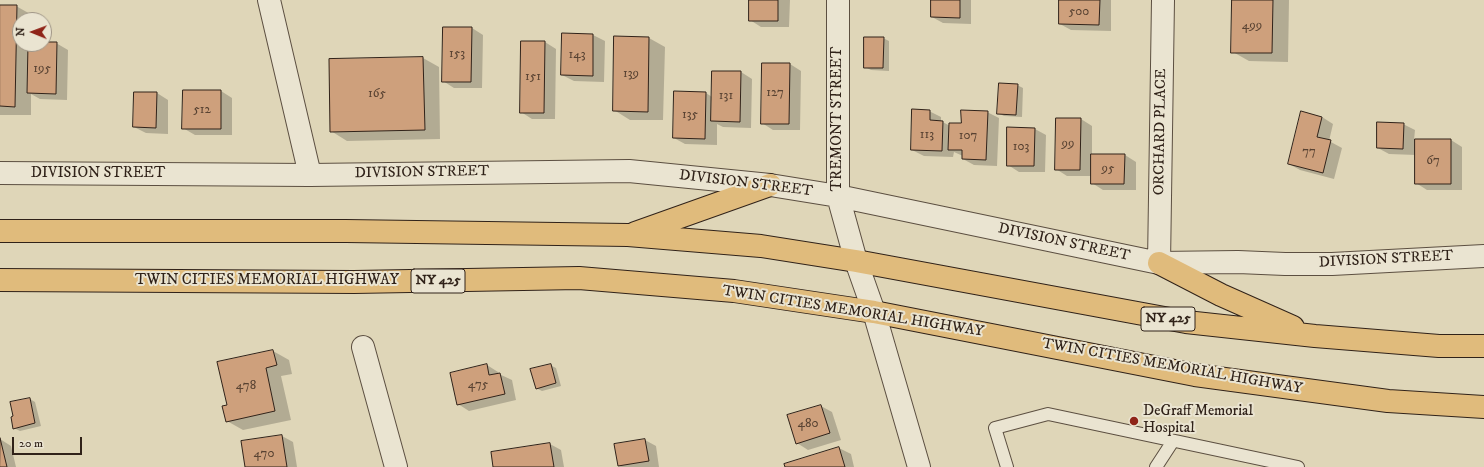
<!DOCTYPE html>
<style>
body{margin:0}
#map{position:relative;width:1484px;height:467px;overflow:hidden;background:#dfd6b8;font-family:"IM FELL DW Pica",serif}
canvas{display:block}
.north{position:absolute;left:12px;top:12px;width:40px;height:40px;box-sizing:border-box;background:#eae4d1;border:1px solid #a09687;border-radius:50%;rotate:271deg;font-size:11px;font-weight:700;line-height:16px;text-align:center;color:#302219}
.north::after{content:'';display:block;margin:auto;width:14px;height:18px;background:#8f2418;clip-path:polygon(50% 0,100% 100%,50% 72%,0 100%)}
.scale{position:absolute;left:12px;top:437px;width:70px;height:18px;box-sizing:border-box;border:2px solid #302219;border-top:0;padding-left:5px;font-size:12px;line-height:14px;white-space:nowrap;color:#302219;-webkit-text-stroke:3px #eae4d1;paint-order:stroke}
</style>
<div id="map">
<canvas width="1484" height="467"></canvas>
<div class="north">N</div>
<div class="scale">20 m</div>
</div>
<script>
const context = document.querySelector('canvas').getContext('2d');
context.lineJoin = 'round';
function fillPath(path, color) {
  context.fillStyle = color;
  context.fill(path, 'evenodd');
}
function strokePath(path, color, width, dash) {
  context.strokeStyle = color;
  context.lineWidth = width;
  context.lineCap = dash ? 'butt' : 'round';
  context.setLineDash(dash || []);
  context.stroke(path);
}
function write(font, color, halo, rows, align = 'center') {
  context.font = font + ' "IM FELL DW Pica",serif';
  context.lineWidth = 4;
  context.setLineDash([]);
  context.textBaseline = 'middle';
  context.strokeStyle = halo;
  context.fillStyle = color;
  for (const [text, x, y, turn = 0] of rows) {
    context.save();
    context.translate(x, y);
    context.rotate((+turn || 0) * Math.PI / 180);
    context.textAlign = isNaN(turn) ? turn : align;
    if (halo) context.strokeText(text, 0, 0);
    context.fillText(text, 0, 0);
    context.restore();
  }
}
const shadow = new Path2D(`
 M 750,0 L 790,0 L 789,27 L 761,27 L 750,20 Z
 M 932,0 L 971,0 L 971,24 L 943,23 L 932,17 Z
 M 1060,0 L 1111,0 L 1111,31 L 1071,30 L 1060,24 Z
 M 1233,0 L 1289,0 L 1288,62 L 1249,61 L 1233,52 Z
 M 0,6 L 16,6 L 32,15 L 32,20 L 20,20 L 20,44 L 56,43 L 68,50 L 67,100 L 40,99 L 31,94 L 31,115 L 0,115 Z
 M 472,28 L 483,35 L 482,88 L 454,88 L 443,81 Z
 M 563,34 L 593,35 L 605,41 L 604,82 L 574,81 L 562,75 Z
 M 649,38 L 665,47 L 663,120 L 630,120 L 614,110 Z
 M 883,38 L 889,41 L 889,71 L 871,70 L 865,67 Z
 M 545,42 L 556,49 L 555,119 L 532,119 L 521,112 Z
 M 423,58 L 439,67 L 440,139 L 347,141 L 331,131 L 330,60 Z
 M 790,64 L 801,71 L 800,130 L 773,130 L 762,123 Z
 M 741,72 L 752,79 L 751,128 L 723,127 L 717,124 L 717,145 L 685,144 L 674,138 L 675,92 L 706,93 L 712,97 Z
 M 1017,85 L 1023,88 L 1022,117 L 1004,116 L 998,113 Z
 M 221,91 L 232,98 L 232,135 L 195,135 L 183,128 Z
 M 157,93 L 168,100 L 168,134 L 146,133 L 134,127 Z
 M 929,111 L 941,117 L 941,121 L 950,126 L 962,124 L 987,112 L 999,118 L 997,166 L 974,165 L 963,159 L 963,156 L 954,152 L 953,157 L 924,156 L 912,150 Z
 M 1302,112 L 1322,117 L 1333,124 L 1329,141 L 1342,148 L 1334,179 L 1300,170 L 1289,164 Z
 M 1056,119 L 1081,119 L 1092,126 L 1092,155 L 1125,155 L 1136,162 L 1136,190 L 1103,190 L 1092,183 L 1092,176 L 1067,176 L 1056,169 Z
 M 1403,124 L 1415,130 L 1414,140 L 1451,140 L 1462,147 L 1462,190 L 1427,190 L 1416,183 L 1416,155 L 1389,154 L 1378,148 Z
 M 1035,129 L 1046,135 L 1045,172 L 1019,172 L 1008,165 Z
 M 273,351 L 289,360 L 292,374 L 281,376 L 291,420 L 243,430 L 227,421 L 228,406 L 218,363 Z
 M 487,365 L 498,372 L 499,374 L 512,380 L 516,400 L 469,411 L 458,404 Z
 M 550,365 L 556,368 L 561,386 L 542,391 L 536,388 Z
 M 30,399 L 35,402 L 41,426 L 20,431 L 14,428 Z
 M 821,406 L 832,412 L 841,440 L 808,450 L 797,443 Z
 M 282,436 L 293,442 L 297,467 L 246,467 Z
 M 0,439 L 11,446 L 16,467 L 0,467 Z
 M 645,440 L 656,446 L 659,467 L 621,467 L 618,466 Z
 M 550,444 L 561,450 L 564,467 L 494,467 Z
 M 839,448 L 851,454 L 854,467 L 786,467 Z`);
const building = new Path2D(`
 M 749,0 L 778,0 L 778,21 L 749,21 Z
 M 931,0 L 960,0 L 960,18 L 931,17 Z
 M 1059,0 L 1100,0 L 1099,25 L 1059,24 Z
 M 1232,0 L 1273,0 L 1272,53 L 1231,53 Z
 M 0,5 L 17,5 L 15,107 L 0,106 Z
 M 443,27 L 472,27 L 471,82 L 442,82 Z
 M 562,33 L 593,34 L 593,76 L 561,75 Z
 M 614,36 L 649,37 L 648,112 L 613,111 Z
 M 864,37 L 884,37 L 883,68 L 864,68 Z
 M 521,41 L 545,41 L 544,113 L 520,113 Z
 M 44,42 L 57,42 L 56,94 L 27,93 L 28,44 L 44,44 Z
 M 423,57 L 425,130 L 330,132 L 329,59 Z
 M 762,63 L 790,63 L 789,124 L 761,124 Z
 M 712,71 L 741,71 L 740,122 L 711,121 Z
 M 999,83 L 1018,84 L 1016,115 L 997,114 Z
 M 183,90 L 221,90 L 221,129 L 182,129 Z
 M 674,91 L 706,92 L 705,139 L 673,138 Z
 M 134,92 L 157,92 L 156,128 L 133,127 Z
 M 912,109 L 930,110 L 930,120 L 943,121 L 942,151 L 911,150 Z
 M 961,110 L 988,111 L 986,160 L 962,159 L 962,150 L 948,150 L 949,123 L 961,123 Z
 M 1301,111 L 1322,117 L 1317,137 L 1331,140 L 1323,173 L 1288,164 Z
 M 1056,118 L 1081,118 L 1080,170 L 1055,170 Z
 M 1377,122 L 1404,123 L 1403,149 L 1377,148 Z
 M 1007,127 L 1035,128 L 1034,166 L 1007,166 Z
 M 1415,139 L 1451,139 L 1451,184 L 1415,184 Z
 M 1091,154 L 1125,154 L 1124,184 L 1091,184 Z
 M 273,350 L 277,365 L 266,368 L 275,411 L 226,422 L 222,406 L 227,405 L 217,362 Z
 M 487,364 L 489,375 L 500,373 L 505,394 L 457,405 L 450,373 Z
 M 551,364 L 556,383 L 536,389 L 530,369 Z
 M 30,398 L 35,423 L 13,429 L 11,417 L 13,416 L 10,402 Z
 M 821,405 L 830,433 L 796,444 L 787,415 Z
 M 282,435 L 287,467 L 245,467 L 241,441 Z
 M 0,438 L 7,467 L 0,467 Z
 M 645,439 L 649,461 L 618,466 L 614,444 Z
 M 550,443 L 554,467 L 493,467 L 491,452 Z
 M 839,447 L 845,467 L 785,467 L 784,464 Z`);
const lane = new Path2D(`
 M 1007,467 L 995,428 L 1048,414 L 1298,467
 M 1156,467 L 1173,441`);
const street = new Path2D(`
 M 269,0 L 310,175
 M 838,0 L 838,196 L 856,261 L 874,312 L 919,467
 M 0,173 L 310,175 L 629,171 L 770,185 L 838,196 L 1159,263 L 1238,262 L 1285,264 L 1332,264 L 1484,256
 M 1159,263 L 1163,0
 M 363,347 L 396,467`);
const primary = new Path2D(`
 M 0,231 L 346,231 L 628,235 L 761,246 L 856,261 L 1186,322 L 1315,336 L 1439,346 L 1484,346
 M 635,233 L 770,185
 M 1159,263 L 1221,295 L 1293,327
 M 0,280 L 354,282 L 579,278 L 734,291 L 874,312 L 1195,375 L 1388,401 L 1484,407`);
const markers = [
 [1134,421,5,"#8f2418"]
];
const numberNames = [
 ["500",1079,12],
 ["499",1252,26],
 ["153",457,54],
 ["143",577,55],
 ["195",42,69],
 ["139",631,74],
 ["151",533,77],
 ["127",775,93],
 ["165",377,94],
 ["131",726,96],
 ["512",202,110],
 ["135",690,115],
 ["113",927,135],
 ["107",968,136],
 ["99",1068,144],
 ["103",1021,147],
 ["77",1309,152],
 ["67",1433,161],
 ["95",1108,169],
 ["475",478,385],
 ["478",246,386],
 ["480",808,424],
 ["470",264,454]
];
const shields = [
 [438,281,54],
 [1168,319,54]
];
const shieldNames = [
 ["NY 425",438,281],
 ["NY 425",1168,319]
];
const streetNames = [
 ["TREMONT STREET",838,119,-90],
 ["ORCHARD PLACE",1161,132,-89],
 ["DIVISION STREET",422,173,-1],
 ["DIVISION STREET",98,174],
 ["DIVISION STREET",746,184,7],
 ["DIVISION STREET",1064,243,12],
 ["DIVISION STREET",1386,260,-3],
 ["TWIN CITIES MEMORIAL HIGHWAY",267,281],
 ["TWIN CITIES MEMORIAL HIGHWAY",853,312,9],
 ["TWIN CITIES MEMORIAL HIGHWAY",1172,367,10]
];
const poiNames = [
 ["DeGraff Memorial",1143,412],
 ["Hospital",1143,429]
];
fillPath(shadow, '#0003');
fillPath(building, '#cea07c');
strokePath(building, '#302219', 1);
strokePath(lane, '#5c4f41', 14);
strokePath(street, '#5c4f41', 24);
strokePath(primary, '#302219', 24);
strokePath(lane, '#eae4d1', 12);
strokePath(street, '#eae4d1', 22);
strokePath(primary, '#e0bb7c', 22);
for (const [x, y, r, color] of markers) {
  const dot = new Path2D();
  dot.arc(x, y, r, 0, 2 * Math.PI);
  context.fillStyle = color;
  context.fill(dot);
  strokePath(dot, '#eae4d1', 1.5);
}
write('13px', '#584232', null, numberNames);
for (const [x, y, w] of shields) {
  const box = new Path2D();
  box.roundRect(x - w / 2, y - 12, w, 24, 3);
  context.fillStyle = '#eae4d1';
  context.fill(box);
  strokePath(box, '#302219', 1);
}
write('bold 14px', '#302219', null, shieldNames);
write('15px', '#302219', '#eae4d1', streetNames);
write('15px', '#302219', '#eae4d1', poiNames, 'left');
</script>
